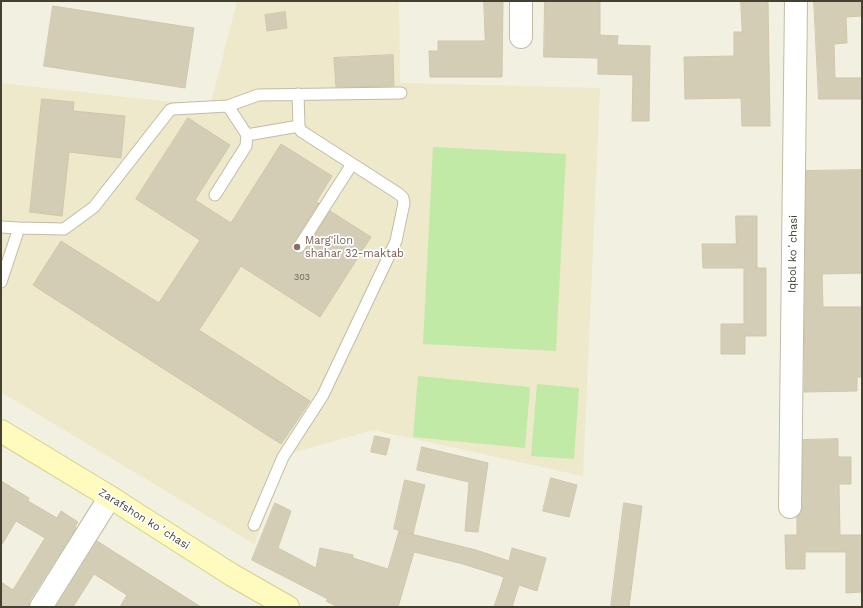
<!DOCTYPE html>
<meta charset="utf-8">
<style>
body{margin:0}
#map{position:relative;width:863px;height:608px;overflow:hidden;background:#f2f0e1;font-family:"Work Sans",sans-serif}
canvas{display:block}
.frame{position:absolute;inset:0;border:2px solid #444032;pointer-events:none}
</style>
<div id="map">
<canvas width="863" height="608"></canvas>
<div class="frame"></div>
</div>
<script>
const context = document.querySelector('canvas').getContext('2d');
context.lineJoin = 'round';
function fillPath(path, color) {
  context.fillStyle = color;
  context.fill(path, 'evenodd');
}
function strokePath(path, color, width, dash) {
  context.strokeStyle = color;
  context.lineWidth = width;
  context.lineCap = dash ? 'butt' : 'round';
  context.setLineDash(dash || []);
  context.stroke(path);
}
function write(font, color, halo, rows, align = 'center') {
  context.font = font + ' "Work Sans",sans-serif';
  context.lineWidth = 3.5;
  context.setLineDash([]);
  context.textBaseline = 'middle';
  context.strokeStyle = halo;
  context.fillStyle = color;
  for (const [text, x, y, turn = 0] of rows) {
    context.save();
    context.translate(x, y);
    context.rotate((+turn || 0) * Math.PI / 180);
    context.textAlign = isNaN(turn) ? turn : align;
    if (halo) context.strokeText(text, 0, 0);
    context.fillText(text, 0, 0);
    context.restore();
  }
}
const education = new Path2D(`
 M 399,1 L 400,83 L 600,88 L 583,476 L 373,430 L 291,453 L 254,544 L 1,392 L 1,83 L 171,102 L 211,102 L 237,2 Z`);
const green = new Path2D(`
 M 433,147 L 566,154 L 556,351 L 423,344 Z
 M 418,376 L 530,387 L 525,448 L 413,437 Z
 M 537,384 L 579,388 L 574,459 L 531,456 Z`);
const building = new Path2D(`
 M 484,1 L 503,1 L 502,77 L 430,77 L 429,51 L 438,51 L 438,41 L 485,41 Z
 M 545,1 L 600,1 L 600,35 L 618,36 L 617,45 L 650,46 L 649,121 L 632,121 L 633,75 L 598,74 L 598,58 L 544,57 Z
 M 741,1 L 768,1 L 770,126 L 742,126 L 741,98 L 685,99 L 684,57 L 734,56 L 734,32 L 742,32 Z
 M 814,1 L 862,1 L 862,16 L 846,17 L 847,43 L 834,44 L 835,78 L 862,78 L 862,99 L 819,99 Z
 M 53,6 L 194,28 L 185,88 L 44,66 Z
 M 285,12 L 287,28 L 267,31 L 265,15 Z
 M 393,55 L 394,86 L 336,87 L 334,58 Z
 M 42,99 L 74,102 L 73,111 L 125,116 L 121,158 L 69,152 L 62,216 L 30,212 Z
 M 188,118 L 230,145 L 195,200 L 231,223 L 281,144 L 332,176 L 316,202 L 319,203 L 293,243 L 292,247 L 295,253 L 299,254 L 305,251 L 330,211 L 371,237 L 320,317 L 241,266 L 199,330 L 310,401 L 281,444 L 33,285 L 61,241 L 159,303 L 200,240 L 136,199 Z
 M 862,170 L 862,273 L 822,274 L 823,307 L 862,307 L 862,377 L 857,377 L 857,391 L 804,392 L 806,171 Z
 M 736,216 L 757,216 L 757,268 L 755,268 L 766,268 L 766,336 L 745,336 L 745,354 L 721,354 L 721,324 L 744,324 L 744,268 L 703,268 L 702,244 L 736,244 Z
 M 375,436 L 390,439 L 386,455 L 371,452 Z
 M 838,439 L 838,457 L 851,457 L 851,484 L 839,484 L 840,535 L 862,535 L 862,592 L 846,593 L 846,552 L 805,552 L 805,569 L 786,569 L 785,535 L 797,535 L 797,517 L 801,513 L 802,507 L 803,440 Z
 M 422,447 L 488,463 L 478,532 L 465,531 L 469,482 L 417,470 Z
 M 551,478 L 577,485 L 569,517 L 543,511 Z
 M 405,480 L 425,485 L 413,534 L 394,529 Z
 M 1,481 L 29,498 L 28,501 L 57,518 L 61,511 L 78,522 L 75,527 L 76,528 L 30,600 L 29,607 L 1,607 L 1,582 L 13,590 L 45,538 L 16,521 L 1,546 Z
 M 275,503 L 291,511 L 278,548 L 316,568 L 320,548 L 353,555 L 353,558 L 388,569 L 399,531 L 476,550 L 509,561 L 512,548 L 546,558 L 537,591 L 519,585 L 512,607 L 494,607 L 504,577 L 463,564 L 414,552 L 398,607 L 338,607 L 326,601 L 328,599 L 252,560 Z
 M 624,503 L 642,506 L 629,607 L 611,607 Z
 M 97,541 L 160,581 L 201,607 L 120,607 L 127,595 L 94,574 L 73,607 L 56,607 Z`);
const lane = new Path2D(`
 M 247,135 L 299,126
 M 215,195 L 246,146 L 247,135 L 228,106
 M 1,227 L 19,228
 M 299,247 L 352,164
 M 1,282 L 19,228 L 64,229 L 94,207 L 170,110 L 173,109 L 228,106 L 258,95 L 401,93
 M 254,525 L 283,457 L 323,395 L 396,241 L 404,203 L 403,198 L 399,194 L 301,131 L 299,126 L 298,94`);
const street = new Path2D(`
 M 521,37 L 521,1
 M 790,507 L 796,1
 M 41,607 L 110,497`);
const secondary = new Path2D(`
 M 1,431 L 110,497 L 232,575 L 288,607`);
const markers = [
 [297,247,4,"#8d6e63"]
];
const numberNames = [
 ["303",302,277]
];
const educationNames = [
 ["Marg'ilon",305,241],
 ["shahar 32-maktab",305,254]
];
const streetNames = [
 ["Iqbol koʻchasi",793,254,-89],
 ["Zarafshon koʻchasi",144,519,32]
];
fillPath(education, '#ede9ca');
fillPath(green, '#c0eaa6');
fillPath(building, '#d4cdb6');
strokePath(building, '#d0c7a9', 1);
strokePath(lane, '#c1bca6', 13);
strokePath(street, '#c1bca6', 24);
strokePath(secondary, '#d6cf8d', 24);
strokePath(lane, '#fff', 11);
strokePath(street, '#fff', 22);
strokePath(secondary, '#fffabe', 22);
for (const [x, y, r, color] of markers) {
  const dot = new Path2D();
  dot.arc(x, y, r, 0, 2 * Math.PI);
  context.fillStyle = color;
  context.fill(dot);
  strokePath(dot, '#fff', 1.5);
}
write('9px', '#686353', null, numberNames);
write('11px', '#785e54', '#fff', educationNames, 'left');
write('11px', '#444032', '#fff', streetNames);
</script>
